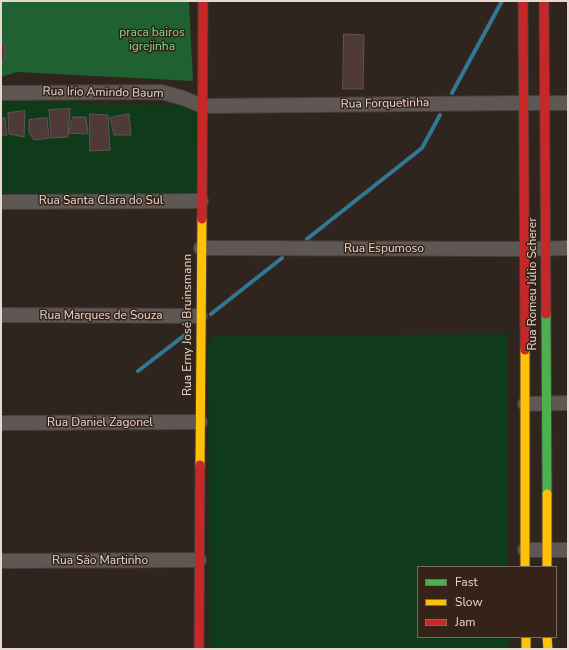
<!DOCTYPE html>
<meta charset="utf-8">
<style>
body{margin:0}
#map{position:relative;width:569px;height:650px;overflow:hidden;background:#2f241e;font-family:"Nunito Sans",sans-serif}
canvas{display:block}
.frame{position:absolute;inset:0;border:2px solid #e5d9d2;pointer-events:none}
.legend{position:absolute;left:417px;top:566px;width:140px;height:72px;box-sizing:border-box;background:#352318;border:1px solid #7b6c62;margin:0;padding:5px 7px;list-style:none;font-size:12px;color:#e5d9d2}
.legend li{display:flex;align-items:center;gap:8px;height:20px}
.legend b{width:20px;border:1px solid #7b6c62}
</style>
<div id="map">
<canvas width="569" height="650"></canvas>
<div class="frame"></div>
<ul class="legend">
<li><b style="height:5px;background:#4caf50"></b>Fast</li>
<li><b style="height:5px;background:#ffc107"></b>Slow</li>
<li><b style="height:5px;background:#c62828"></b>Jam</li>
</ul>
</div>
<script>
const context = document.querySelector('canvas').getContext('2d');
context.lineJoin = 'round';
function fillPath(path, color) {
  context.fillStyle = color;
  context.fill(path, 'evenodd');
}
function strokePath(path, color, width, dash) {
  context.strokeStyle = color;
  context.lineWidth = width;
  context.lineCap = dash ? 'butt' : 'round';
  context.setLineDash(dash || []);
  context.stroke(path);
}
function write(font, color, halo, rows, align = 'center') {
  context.font = font + ' "Nunito Sans",sans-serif';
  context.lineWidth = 3;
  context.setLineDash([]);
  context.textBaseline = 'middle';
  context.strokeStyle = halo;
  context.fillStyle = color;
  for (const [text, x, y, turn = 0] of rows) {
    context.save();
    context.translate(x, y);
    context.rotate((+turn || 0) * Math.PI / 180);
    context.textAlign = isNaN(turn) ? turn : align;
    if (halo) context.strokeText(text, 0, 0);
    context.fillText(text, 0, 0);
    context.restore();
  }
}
const green = new Path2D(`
 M 1,100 L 202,106 L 201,201 L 1,202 Z
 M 508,334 L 508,567 L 418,567 L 418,637 L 509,637 L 509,649 L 209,649 L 208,343 L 215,336 Z`);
const forest = new Path2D(`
 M 1,1 L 189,1 L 193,81 L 17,72 L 1,77 Z`);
const stream = new Path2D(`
 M 452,93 L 502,1
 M 307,239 L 422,148 L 440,115
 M 211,314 L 282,258
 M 138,371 L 190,331`);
const building = new Path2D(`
 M 344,34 L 364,35 L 363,89 L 343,89 Z
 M 1,44 L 5,44 L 5,61 L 1,61 Z
 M 70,109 L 68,137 L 51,138 L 49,110 Z
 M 25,111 L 24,137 L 9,134 L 8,113 Z
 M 90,114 L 108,115 L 110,150 L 90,151 Z
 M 129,114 L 131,135 L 114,135 L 110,118 Z
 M 73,117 L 86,117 L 88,134 L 69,133 Z
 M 1,118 L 5,118 L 7,135 L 1,135 Z
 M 47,118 L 49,138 L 34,140 L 29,132 L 29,120 Z`);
const street = new Path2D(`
 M 1,93 L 161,92 L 183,98 L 202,106 L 523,103 L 568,103
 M 1,202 L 201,201
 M 201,248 L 524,249 L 568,248
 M 1,315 L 200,316
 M 525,404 L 568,403
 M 1,423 L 200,422
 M 525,550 L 568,550
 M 1,561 L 199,560`);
const fast = new Path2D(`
 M 546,314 L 547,494`);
const slow = new Path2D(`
 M 525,350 L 525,567
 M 200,465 L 202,219
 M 547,494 L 547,567
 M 526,637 L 526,649
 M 547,637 L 548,649`);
const jam = new Path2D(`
 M 523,1 L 525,350
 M 544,1 L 546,314
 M 202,219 L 203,1
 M 199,649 L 200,465`);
const parkNames = [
 ["praca bairos",152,33],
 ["igrejinha",152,47]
];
const streetNames = [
 ["Rua Irio Amindo Baum",103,93,1],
 ["Rua Forquetinha",385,104,-1],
 ["Rua Santa Clara do Sul",101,201],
 ["Rua Espumoso",384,249],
 ["Rua Romeu Júlio Scherer",533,284,-90],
 ["Rua Marques de Souza",101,316],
 ["Rua Erny José Bruinsmann",188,325,-90],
 ["Rua Daniel Zagonel",100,423],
 ["Rua São Martinho",100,561]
];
fillPath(green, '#0f3b1b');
fillPath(forest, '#206131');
strokePath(stream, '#327894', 4);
fillPath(building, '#4f3a38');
strokePath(building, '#605652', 1);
strokePath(street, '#473f3a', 16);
strokePath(fast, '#473f3a', 11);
strokePath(slow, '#473f3a', 11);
strokePath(jam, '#473f3a', 11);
strokePath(street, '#5f5753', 14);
strokePath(fast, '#4caf50', 9);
strokePath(slow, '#ffc107', 9);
strokePath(jam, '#c62828', 9);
write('12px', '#7bdd90', '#352318', parkNames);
write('12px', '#e5d9d2', '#352318', streetNames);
</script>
